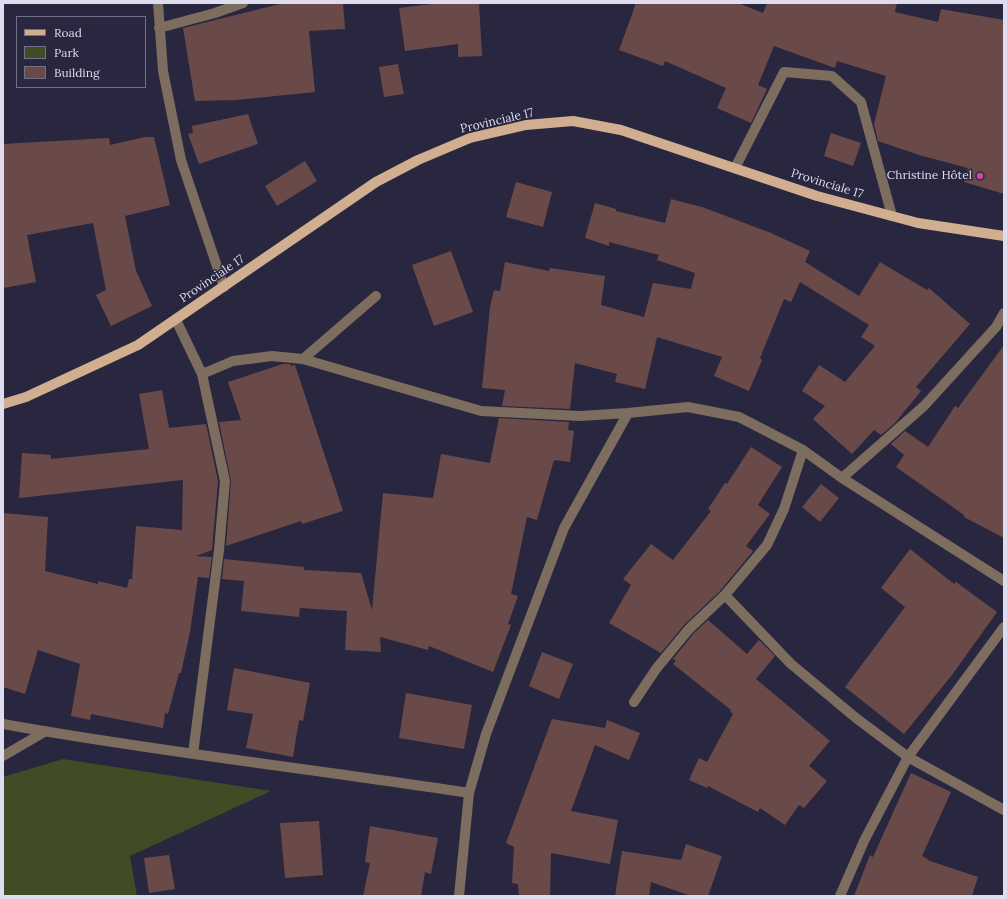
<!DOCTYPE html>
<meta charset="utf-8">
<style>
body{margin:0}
#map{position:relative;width:1007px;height:899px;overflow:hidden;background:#29273f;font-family:Lora,serif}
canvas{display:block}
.frame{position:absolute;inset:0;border:4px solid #dedded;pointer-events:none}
.legend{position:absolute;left:16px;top:16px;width:130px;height:72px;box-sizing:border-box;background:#29273f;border:1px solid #717085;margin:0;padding:5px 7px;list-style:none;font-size:12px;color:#dedded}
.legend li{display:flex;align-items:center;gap:8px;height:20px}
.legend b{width:20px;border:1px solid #717085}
</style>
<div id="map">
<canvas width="1007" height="899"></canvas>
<div class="frame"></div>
<ul class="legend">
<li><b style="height:5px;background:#d1ae8f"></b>Road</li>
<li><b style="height:11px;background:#414b26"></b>Park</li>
<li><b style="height:11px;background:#6a4a48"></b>Building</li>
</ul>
</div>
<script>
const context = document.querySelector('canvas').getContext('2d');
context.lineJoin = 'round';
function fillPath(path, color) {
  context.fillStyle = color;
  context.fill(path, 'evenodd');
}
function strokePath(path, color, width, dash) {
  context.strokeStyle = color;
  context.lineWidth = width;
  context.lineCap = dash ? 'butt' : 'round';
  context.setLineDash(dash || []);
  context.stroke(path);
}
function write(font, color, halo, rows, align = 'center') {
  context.font = font + ' Lora,serif';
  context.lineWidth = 3;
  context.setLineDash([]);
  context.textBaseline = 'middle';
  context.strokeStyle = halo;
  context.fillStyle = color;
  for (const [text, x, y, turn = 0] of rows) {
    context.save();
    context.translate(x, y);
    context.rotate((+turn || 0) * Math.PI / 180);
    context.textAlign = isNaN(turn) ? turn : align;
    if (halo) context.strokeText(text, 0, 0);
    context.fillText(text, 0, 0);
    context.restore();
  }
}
const green = new Path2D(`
 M 63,759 L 271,791 L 130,856 L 137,896 L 3,896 L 3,777 Z`);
const building = new Path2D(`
 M 284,3 L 343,3 L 345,29 L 309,31 L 315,92 L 236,100 L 195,101 L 183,28 Z
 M 439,3 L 479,3 L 482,56 L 458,57 L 458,44 L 405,51 L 399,8 Z
 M 636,3 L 738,3 L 763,13 L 767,3 L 897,3 L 895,12 L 938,22 L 941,9 L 1004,20 L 1004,194 L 964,182 L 968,168 L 919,155 L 878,141 L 874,124 L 886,76 L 837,61 L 835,68 L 774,46 L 758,85 L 767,89 L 751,123 L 717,108 L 726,88 L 665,61 L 663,66 L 619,50 Z
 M 398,64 L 404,94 L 384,97 L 379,67 Z
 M 248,114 L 258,144 L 199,164 L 188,134 L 193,133 L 192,126 Z
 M 831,133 L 861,143 L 853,166 L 824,156 Z
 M 145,137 L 154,137 L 170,205 L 125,216 L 136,271 L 152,306 L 111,326 L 96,295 L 106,290 L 93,223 L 27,235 L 36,282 L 3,288 L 3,144 L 109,138 L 110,145 Z
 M 305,161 L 317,181 L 277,206 L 265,186 Z
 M 516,182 L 552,192 L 543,227 L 506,217 Z
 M 671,199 L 702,207 L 771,233 L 810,251 L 805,262 L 859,296 L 880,262 L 927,290 L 929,288 L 970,324 L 916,387 L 921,391 L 894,424 L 881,435 L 874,430 L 852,454 L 813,419 L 825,406 L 802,391 L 819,365 L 845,382 L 875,346 L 861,337 L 869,325 L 800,282 L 791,302 L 784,299 L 760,358 L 762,360 L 749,391 L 714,376 L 722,357 L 657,337 L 645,389 L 615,382 L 617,374 L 575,363 L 570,409 L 502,406 L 505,390 L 482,388 L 490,307 L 494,290 L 500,291 L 505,262 L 549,271 L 550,268 L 605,276 L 601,305 L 644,317 L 653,283 L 691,289 L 695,273 L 657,260 L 659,255 L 609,242 L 609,246 L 585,238 L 595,203 L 616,209 L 616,211 L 665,223 Z
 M 451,251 L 473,312 L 434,326 L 412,265 Z
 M 1004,345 L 1004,538 L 964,517 L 964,515 L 896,467 L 904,455 L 891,444 L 905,431 L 928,447 L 955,406 L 958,408 Z
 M 283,364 L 290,364 L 291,366 L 295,365 L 343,511 L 302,524 L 301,521 L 226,546 L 231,481 L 219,422 L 241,420 L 228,382 Z
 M 162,390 L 169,428 L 206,424 L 218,481 L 212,550 L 196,556 L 212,557 L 209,578 L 198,577 L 190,632 L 181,673 L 179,673 L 168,714 L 165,713 L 163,728 L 91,714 L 90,720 L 71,716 L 80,664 L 38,650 L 25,694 L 3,687 L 3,513 L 48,517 L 45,571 L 98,584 L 98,581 L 127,588 L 129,579 L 132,579 L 136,526 L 182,530 L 183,480 L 19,498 L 22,453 L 51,455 L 51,459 L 149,449 L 139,394 Z
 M 499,418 L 569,422 L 568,430 L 574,431 L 570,462 L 554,460 L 537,520 L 527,517 L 511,594 L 518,596 L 508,624 L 511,625 L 493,672 L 429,646 L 428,650 L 380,637 L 381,652 L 345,650 L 347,611 L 300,608 L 299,617 L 241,611 L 244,581 L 222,579 L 224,559 L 304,567 L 304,570 L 361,573 L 372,610 L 383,493 L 433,498 L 441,454 L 490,463 Z
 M 751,447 L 782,467 L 758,505 L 770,514 L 746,546 L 753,551 L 744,562 L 720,591 L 684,625 L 661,653 L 609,623 L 631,585 L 623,579 L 651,544 L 673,560 L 711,511 L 708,509 L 725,483 L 727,484 Z
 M 821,484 L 839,498 L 820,522 L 802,507 Z
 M 910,549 L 954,584 L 956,582 L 997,612 L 952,675 L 904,734 L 845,687 L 905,607 L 881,588 Z
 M 708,620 L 747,654 L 759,640 L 775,656 L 756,679 L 830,741 L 809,766 L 827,781 L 804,808 L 799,805 L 785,825 L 760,808 L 758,812 L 708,786 L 707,788 L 689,780 L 699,758 L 707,762 L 733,714 L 730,711 L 731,710 L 673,664 L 676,661 L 673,659 L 694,633 Z
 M 542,652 L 573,664 L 559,699 L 529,686 Z
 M 234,668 L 310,683 L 303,721 L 299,720 L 293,757 L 246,748 L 253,714 L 227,710 Z
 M 406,693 L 472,705 L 464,749 L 399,738 Z
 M 552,719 L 605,728 L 607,720 L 640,733 L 629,760 L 595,745 L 571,811 L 618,820 L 610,864 L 551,853 L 550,896 L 519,896 L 518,884 L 512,883 L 514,847 L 506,843 Z
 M 911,773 L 951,792 L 922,856 L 928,859 L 927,860 L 978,877 L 972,896 L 854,896 L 870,855 L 873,857 Z
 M 319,821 L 323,875 L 285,878 L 280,823 Z
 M 370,826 L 438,838 L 431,874 L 425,872 L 421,896 L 363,896 L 370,863 L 365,862 Z
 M 686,844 L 722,856 L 708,896 L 691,896 L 651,882 L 649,896 L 615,896 L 622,851 L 681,860 Z
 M 169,855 L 175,889 L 149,893 L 144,858 Z`);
const minor = new Path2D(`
 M 158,3 L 163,71 L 181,160 L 224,287
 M 159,28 L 215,13 L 243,3
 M 735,168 L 784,72 L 832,76 L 861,102 L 892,216
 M 176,320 L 202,374 L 233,361 L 272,356 L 303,359 L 481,411 L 580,416 L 628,413
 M 303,359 L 376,296
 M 842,478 L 924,406 L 996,327 L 1004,313
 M 725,595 L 791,664 L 856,718 L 908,757 L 1004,810
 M 634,702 L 656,669 L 689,629 L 725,595 L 767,545 L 784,509 L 803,450
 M 3,724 C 158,752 314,769 469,793 L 486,734 L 564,528 L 628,413 L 688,407 L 739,417 L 803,450 L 842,478 L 1004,581
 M 193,754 L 219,550 L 225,481 L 202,374
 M 3,756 L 46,731
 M 459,896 L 469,793
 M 840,896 L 864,841 L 908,757 L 1004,627`);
const major = new Path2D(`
 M 3,404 L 26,397 L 138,345 L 376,182 L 418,160 L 470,138 L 526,125 L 573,121 L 621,130 L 817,196 L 918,223 L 1004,236`);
const markers = [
 [980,176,4,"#d1479c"]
];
const streetNames = [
 ["Provinciale 17",497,121,-13],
 ["Provinciale 17",827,184,17],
 ["Provinciale 17",212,279,-34]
];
const poiNames = [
 ["Christine Hôtel",972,176]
];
fillPath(green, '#414b26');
fillPath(building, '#6a4a48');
strokePath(minor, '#7d6d5e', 10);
strokePath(major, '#d1ae8f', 10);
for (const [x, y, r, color] of markers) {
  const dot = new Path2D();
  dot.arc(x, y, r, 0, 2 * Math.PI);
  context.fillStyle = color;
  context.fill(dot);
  strokePath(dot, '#29273f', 1.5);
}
write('12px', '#dedded', '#29273f', streetNames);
write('12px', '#dedded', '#29273f', poiNames, 'right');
</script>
